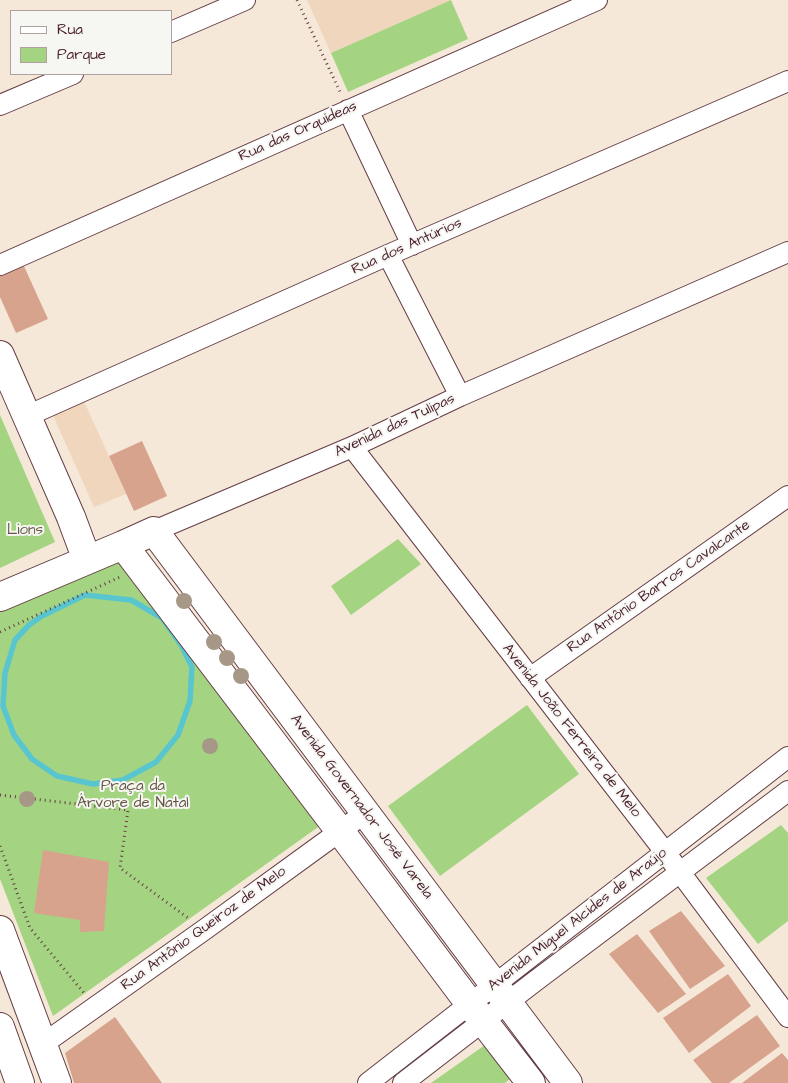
<!DOCTYPE html>
<meta charset="utf-8">
<style>
body{margin:0}
#map{position:relative;width:788px;height:1083px;overflow:hidden;background:#f5e8d8;font-family:"Architects Daughter",sans-serif}
canvas{display:block}
.legend{position:absolute;left:10px;top:10px;width:162px;height:65px;box-sizing:border-box;background:#f6f6f2;border:1px solid #b1a0a2;margin:0;padding:6px 9px;list-style:none;font-size:15px;color:#4a1f2b}
.legend li{display:flex;align-items:center;gap:10px;height:25px}
.legend b{width:25px;border:1px solid #b1a0a2}
</style>
<div id="map">
<canvas width="788" height="1083"></canvas>
<ul class="legend">
<li><b style="height:6px;background:#fff"></b>Rua</li>
<li><b style="height:14px;background:#a4d482"></b>Parque</li>
</ul>
</div>
<script>
const context = document.querySelector('canvas').getContext('2d');
context.lineJoin = 'round';
function fillPath(path, color) {
  context.fillStyle = color;
  context.fill(path, 'evenodd');
}
function strokePath(path, color, width, dash) {
  context.strokeStyle = color;
  context.lineWidth = width;
  context.lineCap = dash ? 'butt' : 'round';
  context.setLineDash(dash || []);
  context.stroke(path);
}
function write(font, color, halo, rows, align = 'center') {
  context.font = font + ' "Architects Daughter",sans-serif';
  context.lineWidth = 4;
  context.setLineDash([]);
  context.textBaseline = 'middle';
  context.strokeStyle = halo;
  context.fillStyle = color;
  for (const [text, x, y, turn = 0] of rows) {
    context.save();
    context.translate(x, y);
    context.rotate((+turn || 0) * Math.PI / 180);
    context.textAlign = isNaN(turn) ? turn : align;
    if (halo) context.strokeText(text, 0, 0);
    context.fillText(text, 0, 0);
    context.restore();
  }
}
const built = new Path2D(`
 M 307,0 L 451,0 L 331,53 Z
 M 83,399 L 126,494 L 94,507 L 52,413 Z`);
const green = new Path2D(`
 M 451,0 L 468,39 L 348,92 L 331,53 Z
 M 0,415 L 55,542 L 0,568 Z
 M 398,539 L 421,564 L 351,615 L 331,586 Z
 M 126,557 L 321,825 L 53,1016 L 0,879 L 0,611 Z
 M 527,705 L 579,774 L 440,876 L 388,806 Z
 M 781,825 L 788,833 L 788,921 L 758,944 L 706,878 Z
 M 485,1045 L 510,1079 L 505,1083 L 431,1083 Z`);
const stream = new Path2D(`
 M 85,595 L 131,600 L 162,618 L 181,645 L 192,667 L 190,701 L 178,735 L 156,762 L 123,780 L 93,784 L 57,776 L 32,759 L 14,735 L 3,706 L 5,673 L 15,640 L 29,625 L 42,616 Z`);
const building = new Path2D(`
 M 23,264 L 48,319 L 16,333 L 0,297 L 0,274 Z
 M 142,441 L 167,496 L 134,511 L 109,456 Z
 M 43,850 L 109,862 L 104,931 L 80,932 L 80,920 L 34,913 Z
 M 681,911 L 725,966 L 690,989 L 649,931 Z
 M 637,934 L 686,994 L 658,1013 L 609,954 Z
 M 728,974 L 751,1006 L 689,1053 L 663,1018 Z
 M 757,1015 L 780,1046 L 729,1083 L 712,1083 L 693,1060 Z
 M 115,1017 L 162,1083 L 74,1083 L 65,1053 Z
 M 782,1053 L 788,1060 L 788,1083 L 742,1083 Z`);
const path = new Path2D(`
 M 297,0 L 341,94
 M 0,632 L 120,577
 M 0,795 L 128,810 L 120,868 L 188,918
 M 0,846 L 30,928 L 84,993`);
const street = new Path2D(`
 M 171,32 L 245,0
 M 0,105 L 73,74
 M 348,110 L 412,245
 M 388,255 L 460,396
 M 0,265 L 597,0
 M 27,416 L 388,255 L 788,81
 M 352,447 L 665,852 L 788,1017
 M 154,531 L 352,447 L 460,396 L 788,252
 M 530,678 L 788,496
 M 43,1044 L 204,930 L 365,813
 M 368,1083 L 788,757
 M 403,1083 L 534,982 L 788,791`);
const secondary = new Path2D(`
 M 0,355 L 71,517 L 87,560
 M 123,545 L 340,831 L 470,1004 L 531,1083
 M 0,597 L 123,545 L 154,531 L 568,1083`);
const primary = new Path2D(`
 M 0,930 L 57,1083`);
const highway = new Path2D(`
 M 0,1027 L 20,1083`);
const trees = [
 [184,601],
 [214,642],
 [227,658],
 [241,676],
 [210,746],
 [27,799]
];
const streetNames = [
 ["Rua das Orquídeas",298,132,-24],
 ["Rua dos Antúrios",407,247,-24],
 ["Avenida das Tulipas",395,426,-25],
 ["Rua Antônio Barros Cavalcante",659,587,-35],
 ["Avenida João Ferreira de Melo",571,731,52],
 ["Avenida Governador José Varela",361,807,53],
 ["Avenida Miguel Alcídes de Araújo",578,920,-38],
 ["Rua Antônio Queiroz de Melo",204,929,-36]
];
const parkNames = [
 ["Lions",25,531],
 ["Praça da",133,787],
 ["Árvore de Natal",133,804]
];
fillPath(built, '#f0d6bc');
fillPath(green, '#a4d482');
strokePath(stream, '#59c6cf', 5.5);
fillPath(building, '#d8a38d');
strokePath(street, '#643d45', 22);
strokePath(secondary, '#643d45', 30);
strokePath(primary, '#643d45', 30);
strokePath(highway, '#643d45', 30);
strokePath(path, '#643d45', 3, [1, 4]);
strokePath(street, '#fff', 20);
strokePath(secondary, '#fff', 28);
strokePath(primary, '#fff', 28);
strokePath(highway, '#fff', 28);
context.fillStyle = '#a69787';
for (const [x, y] of trees) {
  context.beginPath();
  context.arc(x, y, 8, 0, 2 * Math.PI);
  context.fill();
}
write('15px', '#4a1f2b', '#f6f6f2', streetNames);
write('15px', '#655545', '#f6f6f2', parkNames);
</script>
